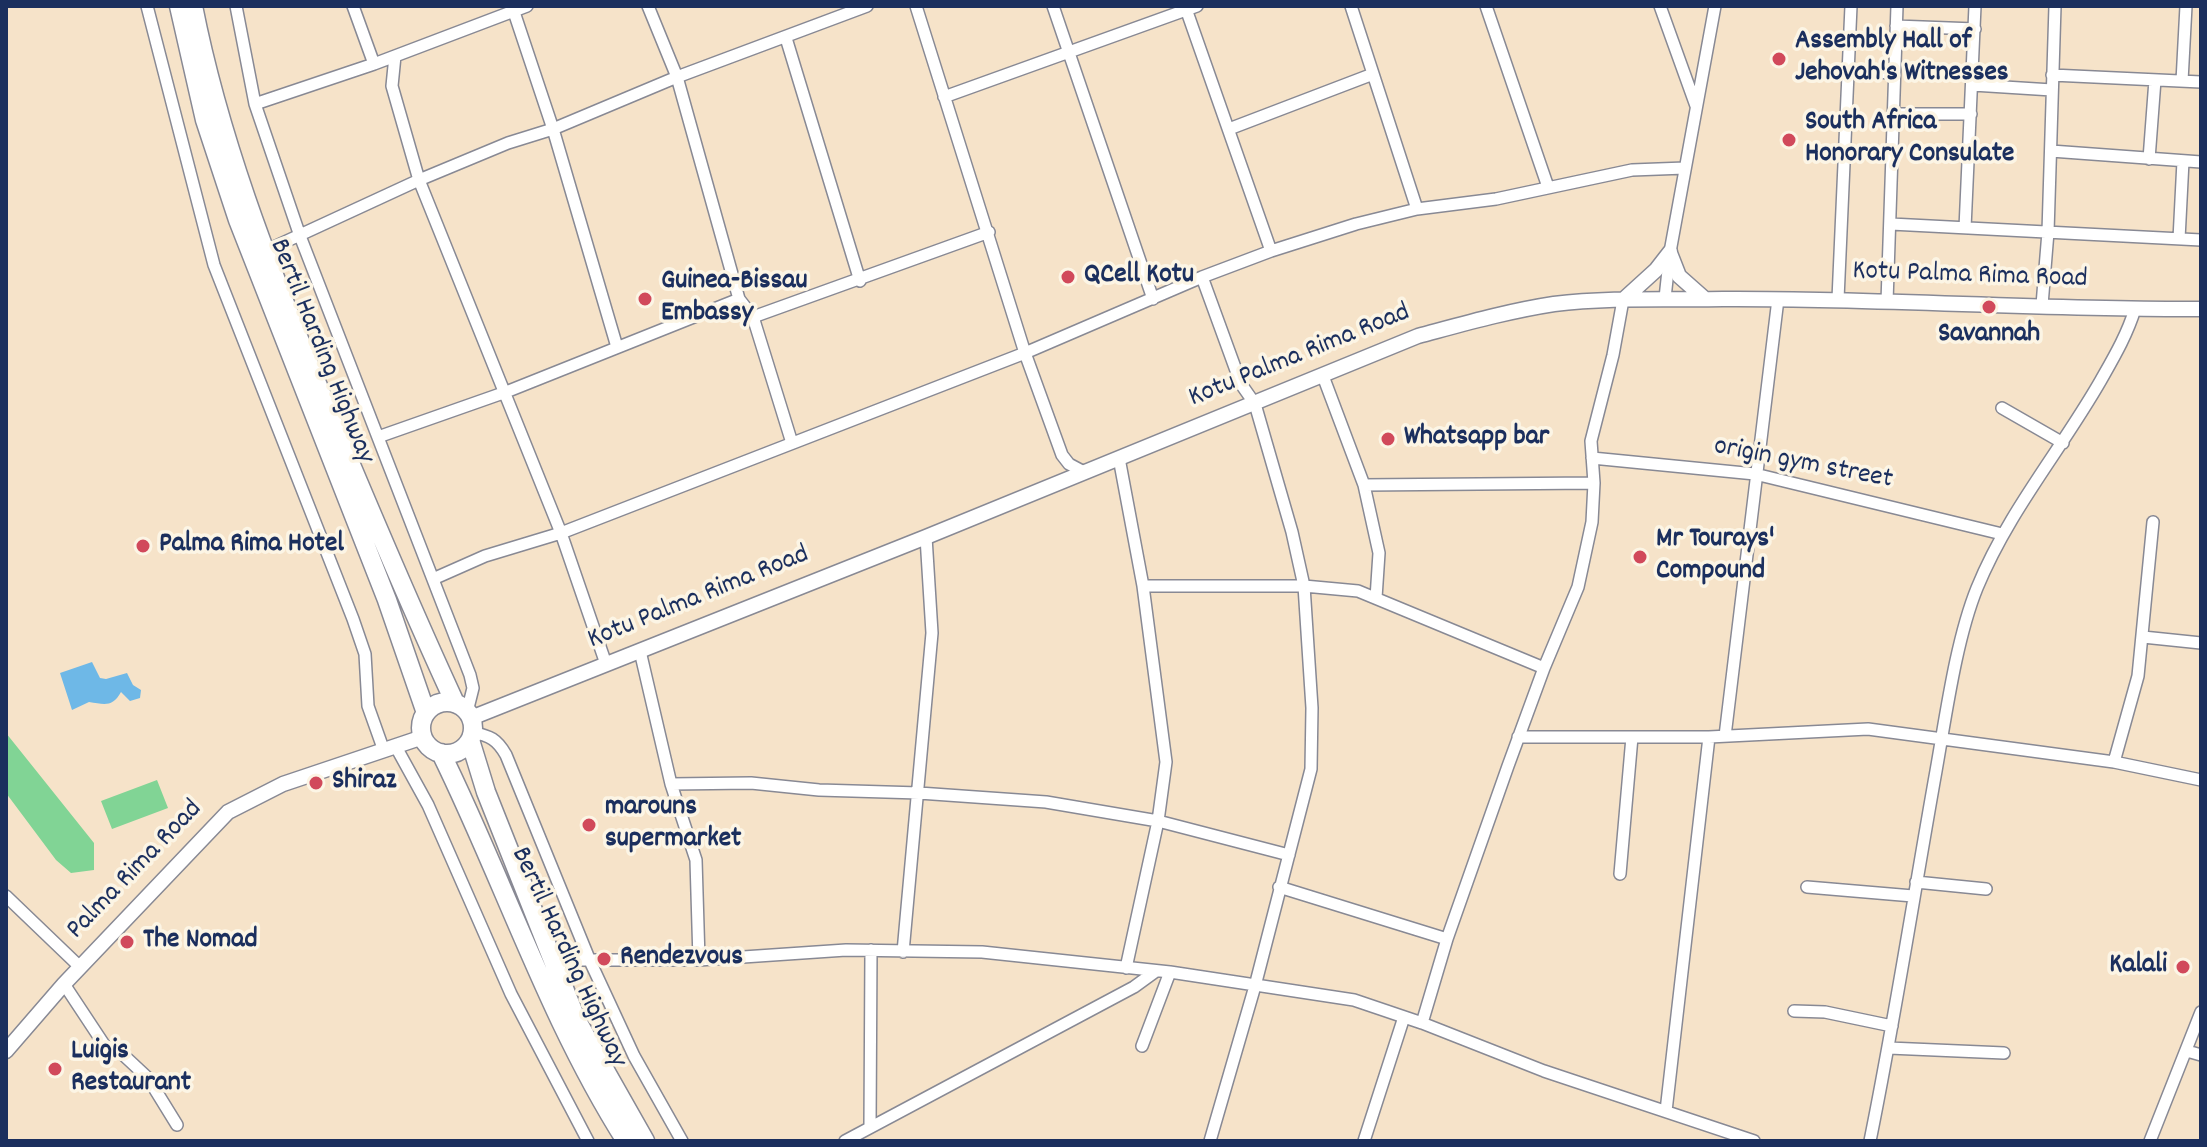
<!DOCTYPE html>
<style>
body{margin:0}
#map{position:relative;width:2207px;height:1147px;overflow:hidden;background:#f6e3c9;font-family:Dekko,sans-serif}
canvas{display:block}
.frame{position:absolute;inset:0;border:8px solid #1b2f5e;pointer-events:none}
</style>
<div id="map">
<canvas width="2207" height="1147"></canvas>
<div class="frame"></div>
</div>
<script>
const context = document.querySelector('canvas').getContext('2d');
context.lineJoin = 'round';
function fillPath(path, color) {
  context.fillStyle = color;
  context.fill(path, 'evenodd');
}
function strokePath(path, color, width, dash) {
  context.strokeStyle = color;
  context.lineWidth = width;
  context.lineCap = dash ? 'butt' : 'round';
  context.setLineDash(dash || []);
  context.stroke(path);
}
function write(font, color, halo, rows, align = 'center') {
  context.font = font + ' Dekko,sans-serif';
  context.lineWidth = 7;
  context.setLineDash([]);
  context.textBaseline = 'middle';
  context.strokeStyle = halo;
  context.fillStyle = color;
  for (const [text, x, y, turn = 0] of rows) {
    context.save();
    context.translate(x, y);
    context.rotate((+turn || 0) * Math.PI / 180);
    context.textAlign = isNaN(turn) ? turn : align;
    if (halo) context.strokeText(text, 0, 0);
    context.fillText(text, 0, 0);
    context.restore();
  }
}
const green = new Path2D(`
 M 6,733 L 94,843 L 94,870 L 71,873 L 56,860 L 6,793 Z
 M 157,780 L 168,808 L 112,829 L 101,801 Z`);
const water = new Path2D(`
 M 92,662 L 100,678 L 106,679 L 127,673 L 133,685 L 141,690 L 140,698 L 130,701 L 121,692 C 112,708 104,704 89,702 L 72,710 L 60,673 Z`);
const minor = new Path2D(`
 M 147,6 L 214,265 L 353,619 L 365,654 L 368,706 L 384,751
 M 236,6 L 255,104 L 300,236 L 470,675 L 473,688 L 467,712
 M 353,6 L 374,64
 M 512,6 L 553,129 L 617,347
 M 648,6 L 677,77 L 739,299 L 753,317 L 792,443
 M 916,6 L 1025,353 L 1062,455 L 1069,464 L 1084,472
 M 1053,6 L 1153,299
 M 1185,6 L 1271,251
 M 1351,6 L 1417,209
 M 1486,6 L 1548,187
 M 1660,6 L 1696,106
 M 1896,26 L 1975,29
 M 786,38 L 860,281
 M 395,56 L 392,86 L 419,180 L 561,533 L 606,664
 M 1848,71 L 1894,73
 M 2052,75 L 2201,82
 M 2182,81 L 2186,6
 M 1973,85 L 2052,90
 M 944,97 L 1197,6
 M 255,104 L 374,64 L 527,6
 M 1893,114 L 1971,114
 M 1229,129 L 1373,74
 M 2051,151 L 2201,162
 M 2149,159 L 2155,80
 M 1891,224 L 2201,240
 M 1965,228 L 1975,6
 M 2179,239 L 2183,161
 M 263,252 L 419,180 L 508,143 L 553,129 L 677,77 L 867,6
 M 1202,277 L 1241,384 L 1255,404 L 1292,532 L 1304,586 L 1312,708 L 1311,769 L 1255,986 L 1210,1141
 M 1665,298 L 1670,252 L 1715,6
 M 1838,299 L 1851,6
 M 1887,302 L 1897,6
 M 2042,305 L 2048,232 L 2055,6
 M 753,317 L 989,232
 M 1323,376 L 1364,485 L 1379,553 L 1376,598
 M 2002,408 L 2063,443
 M 378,437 L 506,392 L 739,299
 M 1119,458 L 1143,586 L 1166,762 L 1158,821 L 1126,968
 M 1592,458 L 1755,474 L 2002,534
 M 1364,485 L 1594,483
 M 433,579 L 485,556 L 561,533 L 1025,353 L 1202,277 L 1271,251 L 1356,224 L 1417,209 L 1496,199 L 1632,170 L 1685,168
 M 1143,586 L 1304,586 L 1358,591 L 1544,668
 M 2143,637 L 2201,643
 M 640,651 L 671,784 L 696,860 L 699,960
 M 472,732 C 490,736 497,739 506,755 L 590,961 L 634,1056 L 682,1141
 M 1725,736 L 1778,299
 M 1518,737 L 1709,737 L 1868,729 L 2114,762 L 2201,780
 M 396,747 L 428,805 L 511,994 L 588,1141
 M 2114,762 L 2138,676 L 2153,522
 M 671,784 L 751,783 L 819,790 L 919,793 L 1046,802 L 1158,821 L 1289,855
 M 1620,874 L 1632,737
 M 1916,882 L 1986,889
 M 1279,887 L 1447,939
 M 1807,887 L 1913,896
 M 6,896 L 80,967
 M 903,952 L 932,633 L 926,537
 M 551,960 L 699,960 L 846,950 L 982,952 L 1170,972 L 1354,1000 L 1422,1023 L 1544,1071 L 1754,1141
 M 64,984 L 105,1046 L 118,1050 L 148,1078 L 177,1125
 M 1794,1011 L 1825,1012 L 1892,1026
 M 1422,1023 L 1447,939 L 1508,766 L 1544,668 L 1578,587 L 1592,522 L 1594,483 L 1591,441 L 1613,355 L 1623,300
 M 1142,1046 L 1170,972
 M 1889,1048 L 2004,1053
 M 2187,1051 L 2201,1055
 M 1666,1111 L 1709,737
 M 870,1126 L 871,950
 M 845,1141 L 1134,987 L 1156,971
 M 1364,1141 L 1404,1017
 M 1870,1141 C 1895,1018 1914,894 1936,771 C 1946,715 1956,640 1977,588 C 2008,512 2061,450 2101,380 C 2114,357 2127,335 2135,309
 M 2150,1141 L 2201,1012`);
const tertiary = new Path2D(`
 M 1670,253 L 1679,276 L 1705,299
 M 1623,300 L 1656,270 L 1670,252
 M 471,718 L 926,537 L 1418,336 C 1463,324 1508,311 1554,304 C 1610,297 1667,300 1723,299 C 1883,298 2042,310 2201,309
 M 6,1051 L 64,984 L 228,812 L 283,784 L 423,737`);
const primary = new Path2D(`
 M 179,6 L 205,120 L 238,220 L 387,600 L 426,713
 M 193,6 C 219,138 267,261 318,386 C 362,492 407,599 455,703
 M421 728a26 26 0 1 1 52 0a26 26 0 1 1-52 0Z
 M 470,740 L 486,792 L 577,1021 L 645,1141
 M 441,753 C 504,881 549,1020 626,1141`);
const markers = [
 [1779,59,8,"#d1495b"],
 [1789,140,8,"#d1495b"],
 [1068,277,8,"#d1495b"],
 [645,299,8,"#d1495b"],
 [1989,307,8,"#d1495b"],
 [1388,439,8,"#d1495b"],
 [143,546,8,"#d1495b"],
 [1640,557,8,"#d1495b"],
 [316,783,8,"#d1495b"],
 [589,825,8,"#d1495b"],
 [127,942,8,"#d1495b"],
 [604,959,8,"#d1495b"],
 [2183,967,8,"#d1495b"],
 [55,1069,8,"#d1495b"]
];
const poiNames = [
 ["Assembly Hall of",1795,43],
 ["Jehovah's Witnesses",1795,75],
 ["South Africa",1805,124],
 ["Honorary Consulate",1805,156],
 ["QCell Kotu",1084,277],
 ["Guinea-Bissau",661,283],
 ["Embassy",661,315],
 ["Savannah",1989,336,"center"],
 ["Whatsapp bar",1404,439],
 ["Mr Tourays'",1656,541],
 ["Compound",1656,573],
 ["Palma Rima Hotel",159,546],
 ["Shiraz",332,783],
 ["marouns",605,809],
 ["supermarket",605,841],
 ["The Nomad",143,942],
 ["Rendezvous",620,959],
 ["Kalali",2167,967,"right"],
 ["Luigis",71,1053],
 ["Restaurant",71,1085]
];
const streetNames = [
 ["Kotu Palma Rima Road",1970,277,2],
 ["Bertil Harding Highway",320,352,68],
 ["Kotu Palma Rima Road",1300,357,-22],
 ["origin gym street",1803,465,11],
 ["Kotu Palma Rima Road",699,599,-22],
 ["Palma Rima Road",136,871,-46],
 ["Bertil Harding Highway",567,958,65]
];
fillPath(green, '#81d495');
fillPath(water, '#6eb8e7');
strokePath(minor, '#888994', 14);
strokePath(tertiary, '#888994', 17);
strokePath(primary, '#888994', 21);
strokePath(minor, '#fff', 11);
strokePath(tertiary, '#fff', 14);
strokePath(primary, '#fff', 18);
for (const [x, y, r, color] of markers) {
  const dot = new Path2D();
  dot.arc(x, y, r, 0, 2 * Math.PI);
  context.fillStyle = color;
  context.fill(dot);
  strokePath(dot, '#fcf5e5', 3);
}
write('bold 28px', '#1b2f5e', '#fcf5e5', poiNames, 'left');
write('28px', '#1b2f5e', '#fcf5e5', streetNames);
</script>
